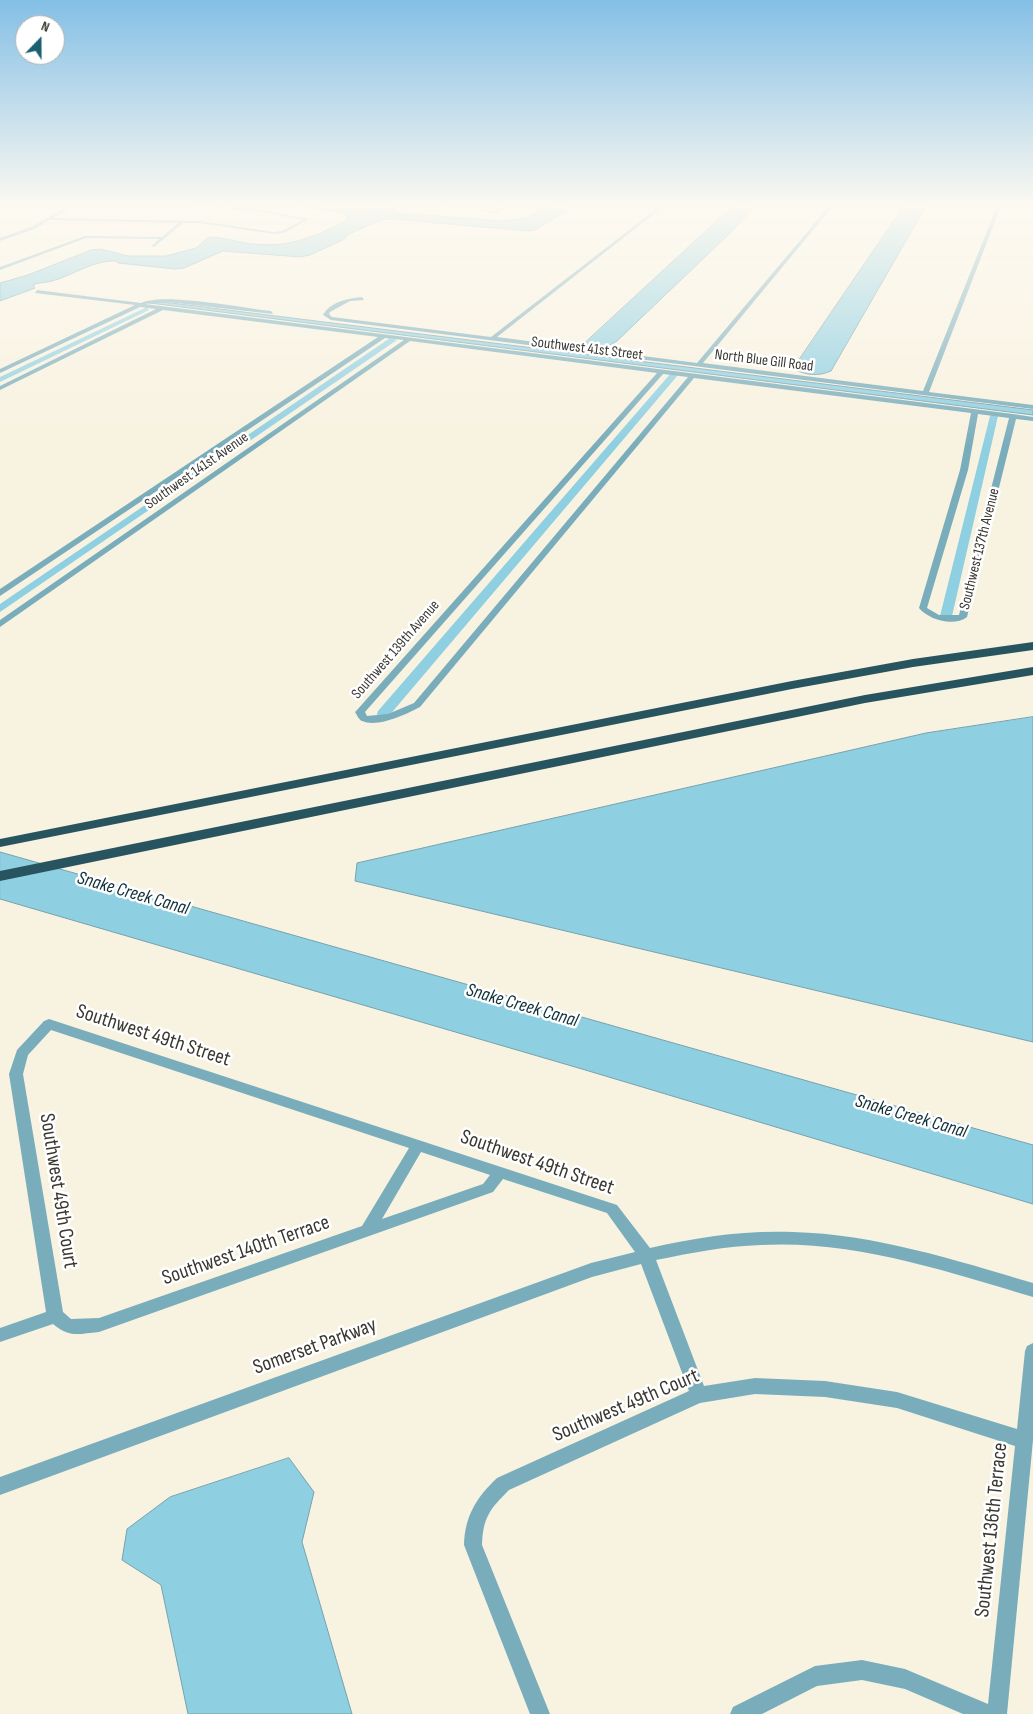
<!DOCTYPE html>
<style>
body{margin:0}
#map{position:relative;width:1033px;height:1714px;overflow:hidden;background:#f8f2e0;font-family:"Sofia Sans Condensed",sans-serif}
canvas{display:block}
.north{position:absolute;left:15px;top:15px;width:50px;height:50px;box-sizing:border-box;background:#fff;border:1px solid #b0afad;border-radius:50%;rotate:22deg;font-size:14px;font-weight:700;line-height:20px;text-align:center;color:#3a3831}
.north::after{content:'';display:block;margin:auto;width:18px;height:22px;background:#1a6071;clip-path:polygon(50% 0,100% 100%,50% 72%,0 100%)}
</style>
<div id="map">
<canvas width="1033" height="1714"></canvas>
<div class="north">N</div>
</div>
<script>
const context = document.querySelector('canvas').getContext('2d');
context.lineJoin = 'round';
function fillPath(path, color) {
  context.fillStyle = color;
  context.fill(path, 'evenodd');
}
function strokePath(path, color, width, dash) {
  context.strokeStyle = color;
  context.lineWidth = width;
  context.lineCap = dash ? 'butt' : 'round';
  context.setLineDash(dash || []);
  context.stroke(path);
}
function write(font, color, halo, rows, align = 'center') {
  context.font = font + ' "Sofia Sans Condensed",sans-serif';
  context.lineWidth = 5;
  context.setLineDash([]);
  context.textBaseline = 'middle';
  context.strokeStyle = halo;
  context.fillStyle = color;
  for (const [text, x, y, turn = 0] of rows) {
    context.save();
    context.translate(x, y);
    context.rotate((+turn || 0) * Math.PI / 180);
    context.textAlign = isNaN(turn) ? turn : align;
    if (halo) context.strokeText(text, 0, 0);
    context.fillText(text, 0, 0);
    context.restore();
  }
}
const water = new Path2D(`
 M 299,206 L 394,206 L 394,209 L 400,213 L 503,221 L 526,218 L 547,206 L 575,206 L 535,230 L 529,231 L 392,219 L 380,220 L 347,235 L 345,239 L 310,255 L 300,257 L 223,251 L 184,268 L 175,269 L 118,263 L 116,261 C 93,260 74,275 52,281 C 45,283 39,282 33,285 L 35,288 L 0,301 L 0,283 L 28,275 L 91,250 L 101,249 L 128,256 L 166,256 L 196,248 L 209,237 C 225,237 239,243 255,244 C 289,248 317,236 347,220 L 347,216 L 342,213 Z
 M 733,206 L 755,206 L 729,234 L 617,341 C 605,349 597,349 585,343 Z
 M 904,206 L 926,206 L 831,371 C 817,377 806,375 793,369 Z
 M 163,302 L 1033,410 L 1033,415 L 150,303 Z
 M 1033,717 L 1033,1042 L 355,881 L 357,863 L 926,733 Z
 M 0,852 L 1033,1145 L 1033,1204 L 582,1069 L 0,899 Z
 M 289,1458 L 314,1492 L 302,1542 L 352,1714 L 188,1714 L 161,1585 L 122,1560 L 127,1529 L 170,1497 Z`);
const canal = new Path2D(`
 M 147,307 L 149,310 L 0,382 L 0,377 Z
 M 390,338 L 397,340 L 0,612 L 0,604 Z
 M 671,373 L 678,375 L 388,717 L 378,717 L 377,714 L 378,711 Z
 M 994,413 L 998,416 L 952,616 L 946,619 L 940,616 L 990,416 Z`);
const street = new Path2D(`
 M 0,206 L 6,206 L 0,209 Z
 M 69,206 L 73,206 L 54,218 L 199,221 L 274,232 L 281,231 L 303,220 L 257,211 L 183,206 L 257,209 L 309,219 L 284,233 L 274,234 L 199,223 L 183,223 L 154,247 L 152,246 L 159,239 L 86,238 L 0,270 L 0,267 L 85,236 L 162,237 L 178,223 L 49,220 L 35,229 L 0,241 L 0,238 L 31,227 Z
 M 436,206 C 453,205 471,210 489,211 C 496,211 501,205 508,206 L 496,213 Z
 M 660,206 L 664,206 L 497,337 L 697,363 L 829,206 L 833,206 L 703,363 L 923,391 L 997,206 L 1001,206 L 929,392 L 1033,405 L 1033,409 L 331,320 L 323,315 C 330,302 349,298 362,297 L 364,300 L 350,301 L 330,312 L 329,314 L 332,317 L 491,337 Z
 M 37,290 L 141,303 C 162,292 243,308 271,311 L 273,314 L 167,302 L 145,304 L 1013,414 L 1033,417 L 1033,421 L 1016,419 L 967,617 C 954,627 929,620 919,608 L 960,470 L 971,413 L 694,378 L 420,707 C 407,714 378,728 362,721 C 359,720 357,715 355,712 L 357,710 L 657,373 L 410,341 L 0,627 L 0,620 L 404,340 L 385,338 L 0,596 L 0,589 L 378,337 L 163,310 L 0,390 L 0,386 L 156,309 L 140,307 L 0,373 L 0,369 L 135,305 L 35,293 ZM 663,374 L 688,377 L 414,703 L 388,714 L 367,716 L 365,712 ZM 978,414 L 1009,418 L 959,615 L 939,615 L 927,608 L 968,470 Z
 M 49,1019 L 617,1205 L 650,1248 C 697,1237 745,1230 793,1232 C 874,1234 955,1260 1033,1283 L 1033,1297 C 946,1271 853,1240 761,1245 C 726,1246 691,1253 656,1260 L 704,1386 L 755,1378 L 825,1381 L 897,1392 L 1017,1429 L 1025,1351 L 1027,1346 L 1033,1343 L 1033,1440 L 1007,1714 L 963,1714 L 905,1689 L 862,1680 L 817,1686 L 762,1714 L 730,1714 L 733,1707 L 815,1666 L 862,1660 L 905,1669 L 988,1704 L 1015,1446 L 897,1408 L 825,1397 L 755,1394 L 700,1403 L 509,1490 C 490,1509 483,1517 482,1545 L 550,1714 L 530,1714 L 464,1545 C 465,1516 476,1498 497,1478 L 689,1391 L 641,1264 L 592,1277 L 0,1495 L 0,1477 L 591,1263 L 635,1252 L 607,1213 L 503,1179 L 493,1192 L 99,1332 C 78,1334 70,1338 53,1324 L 0,1342 L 0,1328 L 46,1312 L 9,1074 L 17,1050 L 44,1021 ZM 51,1030 L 409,1148 L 362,1226 L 99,1318 L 71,1319 L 63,1312 L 23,1074 L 28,1055 ZM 421,1152 L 490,1175 L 483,1184 L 382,1219 Z`);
const highway = new Path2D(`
 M 1033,642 L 1033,650 L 913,667 L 792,689 L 0,847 L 0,839 L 792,681 L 913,659 Z
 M 1033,667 L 1033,675 L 865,703 L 0,881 L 0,871 L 865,695 Z`);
const farStreetnames = [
 ["Southwest 41st Street",587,349,7],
 ["North Blue Gill Road",764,361,7],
 ["Southwest 141st Avenue",197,471,-35],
 ["Southwest 137th Avenue",980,549,-76],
 ["Southwest 139th Avenue",396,650,-49]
];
const waterNames = [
 ["Snake Creek Canal",133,894,16],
 ["Snake Creek Canal",522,1006,16],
 ["Snake Creek Canal",911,1117,16]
];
const nearStreetnames = [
 ["Southwest 49th Street",153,1036,18],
 ["Southwest 49th Street",537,1163,19],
 ["Southwest 49th Court",58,1191,81],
 ["Southwest 140th Terrace",246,1251,-19],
 ["Somerset Parkway",315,1347,-20],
 ["Southwest 49th Court",626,1406,-23],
 ["Southwest 136th Terrace",992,1530,-84]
];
fillPath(water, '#8fcfe2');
strokePath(water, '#76a2ad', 1);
fillPath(canal, '#8fcfe2');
fillPath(street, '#7aadbc');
fillPath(highway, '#285460');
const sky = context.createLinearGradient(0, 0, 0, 446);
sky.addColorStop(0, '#84bfe6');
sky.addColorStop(0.46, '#fcf9f1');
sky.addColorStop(1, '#fcf9f100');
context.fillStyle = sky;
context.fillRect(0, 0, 1033, 446);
write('15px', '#3a3831', '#fff', farStreetnames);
write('italic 19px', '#113039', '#fff', waterNames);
write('21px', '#3a3831', '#fff', nearStreetnames);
</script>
